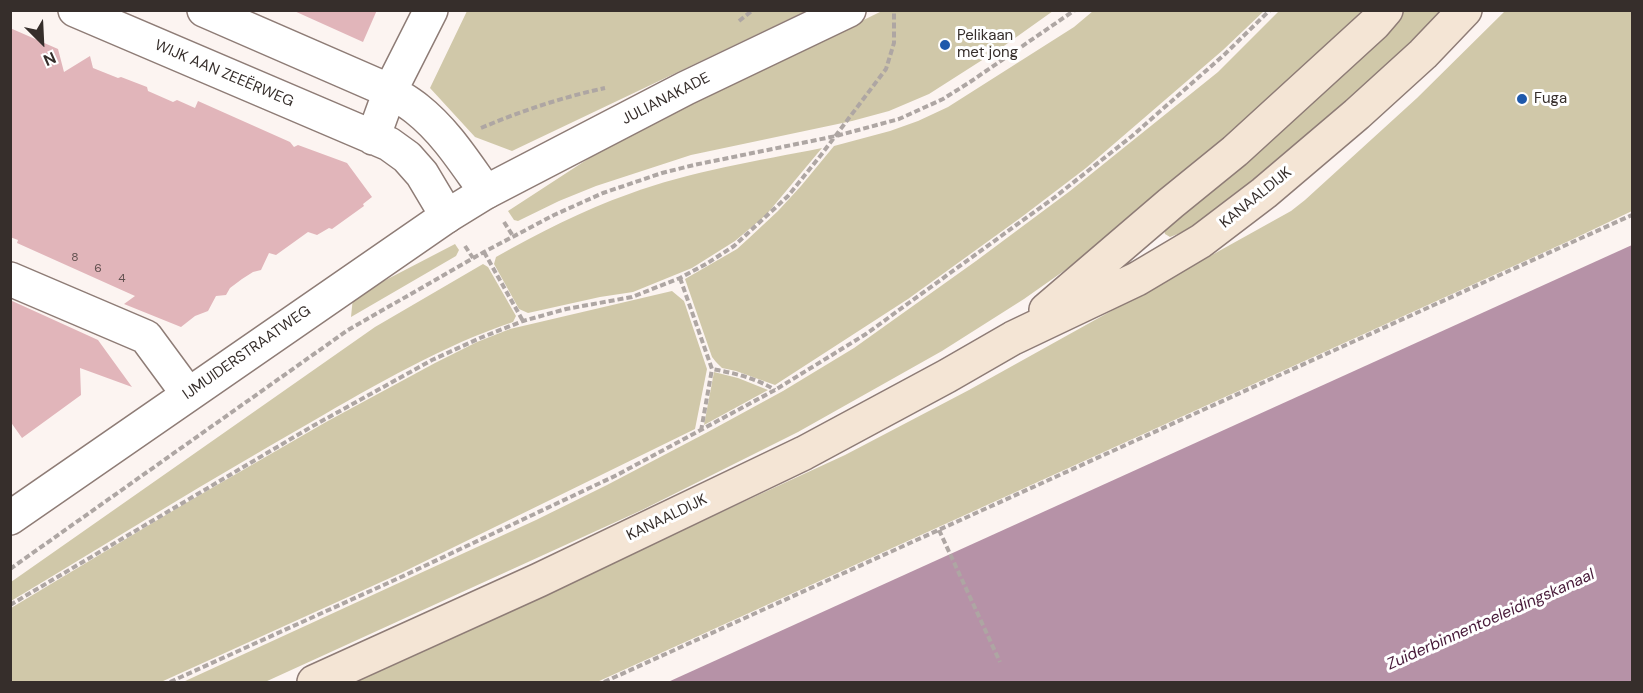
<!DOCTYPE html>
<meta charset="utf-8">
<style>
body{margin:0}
#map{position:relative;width:1643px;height:693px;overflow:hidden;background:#fcf4f1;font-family:"DM Sans",sans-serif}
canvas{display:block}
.frame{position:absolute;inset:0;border:12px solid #362e2b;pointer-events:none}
.north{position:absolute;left:12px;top:12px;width:60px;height:60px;-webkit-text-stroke:4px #fff;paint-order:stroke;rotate:156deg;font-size:16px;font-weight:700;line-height:24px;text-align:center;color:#362e2b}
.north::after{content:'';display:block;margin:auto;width:21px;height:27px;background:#362e2b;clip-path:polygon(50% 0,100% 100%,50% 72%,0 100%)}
</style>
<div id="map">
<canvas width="1643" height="693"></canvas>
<div class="frame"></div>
<div class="north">N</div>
</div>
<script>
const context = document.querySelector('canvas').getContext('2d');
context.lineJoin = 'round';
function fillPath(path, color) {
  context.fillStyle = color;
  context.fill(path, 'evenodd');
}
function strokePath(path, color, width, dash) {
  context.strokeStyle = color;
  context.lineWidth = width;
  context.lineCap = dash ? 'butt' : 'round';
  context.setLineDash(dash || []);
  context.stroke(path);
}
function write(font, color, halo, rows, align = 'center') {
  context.font = font + ' "DM Sans",sans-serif';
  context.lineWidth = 6;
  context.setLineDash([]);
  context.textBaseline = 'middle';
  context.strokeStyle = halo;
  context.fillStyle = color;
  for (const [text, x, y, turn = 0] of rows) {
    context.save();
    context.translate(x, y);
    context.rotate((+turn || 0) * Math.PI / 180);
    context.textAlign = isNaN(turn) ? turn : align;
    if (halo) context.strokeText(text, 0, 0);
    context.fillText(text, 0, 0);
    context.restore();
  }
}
const green = new Path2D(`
 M 467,11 L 467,10 L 806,11 L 512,151 L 475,137 L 430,88 Z
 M 882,11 L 1053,11 L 1001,48 L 929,94 L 889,111 L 852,121 L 691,155 L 596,186 L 559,201 L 518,221 L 514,220 L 508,211 L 594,155 L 658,120 Z
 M 1093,11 L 1264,11 L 1223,50 L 1086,168 L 1023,216 L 908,299 L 775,385 L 736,371 L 722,368 L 716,362 L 712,357 L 685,279 L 737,249 L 748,239 L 778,211 L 801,186 L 834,146 L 890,131 L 918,121 L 948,107 L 1074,27 Z
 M 1279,11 L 1367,11 L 1313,65 L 1122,230 L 1024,299 L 942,351 L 798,432 L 642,510 L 265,682 L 183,682 L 536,520 L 607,485 L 706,433 L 783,391 L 854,348 L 976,261 L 1070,191 L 1218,72 Z
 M 1401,11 L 1445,11 C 1381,75 1312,137 1239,192 C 1218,208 1196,228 1170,237 L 1165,234 L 1164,230 Z
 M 1505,11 L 1632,11 L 1632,211 L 1571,240 L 597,682 L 353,682 L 845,455 L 969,390 L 1291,211 L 1305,200 L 1417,98 Z
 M 822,148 L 766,215 L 735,241 L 692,268 L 633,292 L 600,297 L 528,313 L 519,309 L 494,264 L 496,257 C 539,233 583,210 629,194 C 691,171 757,161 822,148 Z
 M 455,244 L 459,250 L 456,256 L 351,317 L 353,297 Z
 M 483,264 L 488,267 L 516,316 L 513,322 C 444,345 375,385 313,421 C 211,479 111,541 11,601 L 11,582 L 375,327 Z
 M 672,291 L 684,301 L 707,369 L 695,429 L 401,573 L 161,682 L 11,682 L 11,608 L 179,507 L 326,422 L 435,363 L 477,342 L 510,329 Z
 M 714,372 L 738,378 L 768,390 L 704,425 Z`);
const water = new Path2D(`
 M 1632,245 L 1632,682 L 668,682 Z`);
const building = new Path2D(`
 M 292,10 L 377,10 L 363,42 Z
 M 10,28 L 58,49 L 64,72 L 90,56 L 93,68 L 118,78 L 121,77 L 147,87 L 148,91 L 173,102 L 177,100 L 195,108 L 198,101 L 290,142 L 294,147 L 298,145 L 347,163 L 372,197 L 363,204 L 364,206 L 332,229 L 329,228 L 317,235 L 308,232 L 276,255 L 269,253 L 261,270 L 253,272 L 242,279 L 230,288 L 226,295 L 216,296 L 208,311 L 195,316 L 181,327 L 124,304 L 135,296 L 17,243 L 18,240 L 10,237 Z
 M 10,300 L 98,340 L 132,387 L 80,368 L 81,395 L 22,438 L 10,421 Z`);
const path = new Path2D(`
 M 739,21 L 753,10
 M 481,128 C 521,111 563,97 605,88
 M 504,222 L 513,236
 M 465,246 L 473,258
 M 484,252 L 523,321
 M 680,278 L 712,369 C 734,373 756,378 775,390
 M 701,431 L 712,369
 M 939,530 L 1000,662
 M 10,569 L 348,330 L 484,252 L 554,215 L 603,193 L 662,173 L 694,165 L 836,136 L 899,119 L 943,99 L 970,82 L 1075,10
 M 10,605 L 311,427 L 432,360 L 480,338 L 523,321 L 566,309 L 632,297 L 680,278 L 706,264 L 734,246 L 788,196 L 821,155 L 886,69 L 894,43 L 894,10
 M 170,682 L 399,578 L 617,475 L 775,390 L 866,334 L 1055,197 L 1132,136 L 1225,54 L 1270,10
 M 604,682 L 1632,215`);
const minor = new Path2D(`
 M 75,10 L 389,144 L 407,157 L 422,174 L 447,216
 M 204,10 L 390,91 C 399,97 409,102 417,109 C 446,132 465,163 486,192
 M 373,138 L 390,91 L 431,10
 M 10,279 L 146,337 L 188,394`);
const tertiary = new Path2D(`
 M 10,518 L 447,216 L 486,192 L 686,88 L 849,10`);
const secondary = new Path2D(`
 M 1046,310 L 1171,203 L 1235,151 L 1374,24 L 1386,10
 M 314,682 L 539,580 L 804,453 L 947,376 L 1013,338 L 1137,279 L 1201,241 L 1264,193 L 1357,114 L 1423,54 L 1465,10`);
const markers = [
 [945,45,6,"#1e59ab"],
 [1522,99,6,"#1e59ab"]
];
const numberNames = [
 ["8",75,258],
 ["6",98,269],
 ["4",122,279]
];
const poiNames = [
 ["Pelikaan",957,36],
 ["met jong",957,53],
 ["Fuga",1534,99]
];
const streetNames = [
 ["WIJK AAN ZEEËRWEG",224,74,23],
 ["JULIANAKADE",666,99,-27],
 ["KANAALDIJK",1256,198,-39],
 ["IJMUIDERSTRAATWEG",247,353,-35],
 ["KANAALDIJK",667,518,-26]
];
const waterNames = [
 ["Zuiderbinnentoeleidingskanaal",1491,620,-24]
];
fillPath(green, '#d0c8a9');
fillPath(water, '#b692a7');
fillPath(building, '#e1b5ba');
strokePath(minor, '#8e7c76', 36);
strokePath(tertiary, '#8e7c76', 36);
strokePath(secondary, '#8e7c76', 36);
strokePath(path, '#aea6a3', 4, [6, 3]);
strokePath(minor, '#fff', 33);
strokePath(tertiary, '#fff', 33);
strokePath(secondary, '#f4e5d5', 33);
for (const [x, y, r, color] of markers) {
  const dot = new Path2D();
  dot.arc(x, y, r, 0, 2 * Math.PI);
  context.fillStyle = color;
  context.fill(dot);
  strokePath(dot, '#fff', 2);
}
write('12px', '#61504f', null, numberNames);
write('15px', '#362e2b', '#fff', poiNames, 'left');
write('15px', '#362e2b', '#fff', streetNames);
write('italic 16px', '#471938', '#fff', waterNames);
</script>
